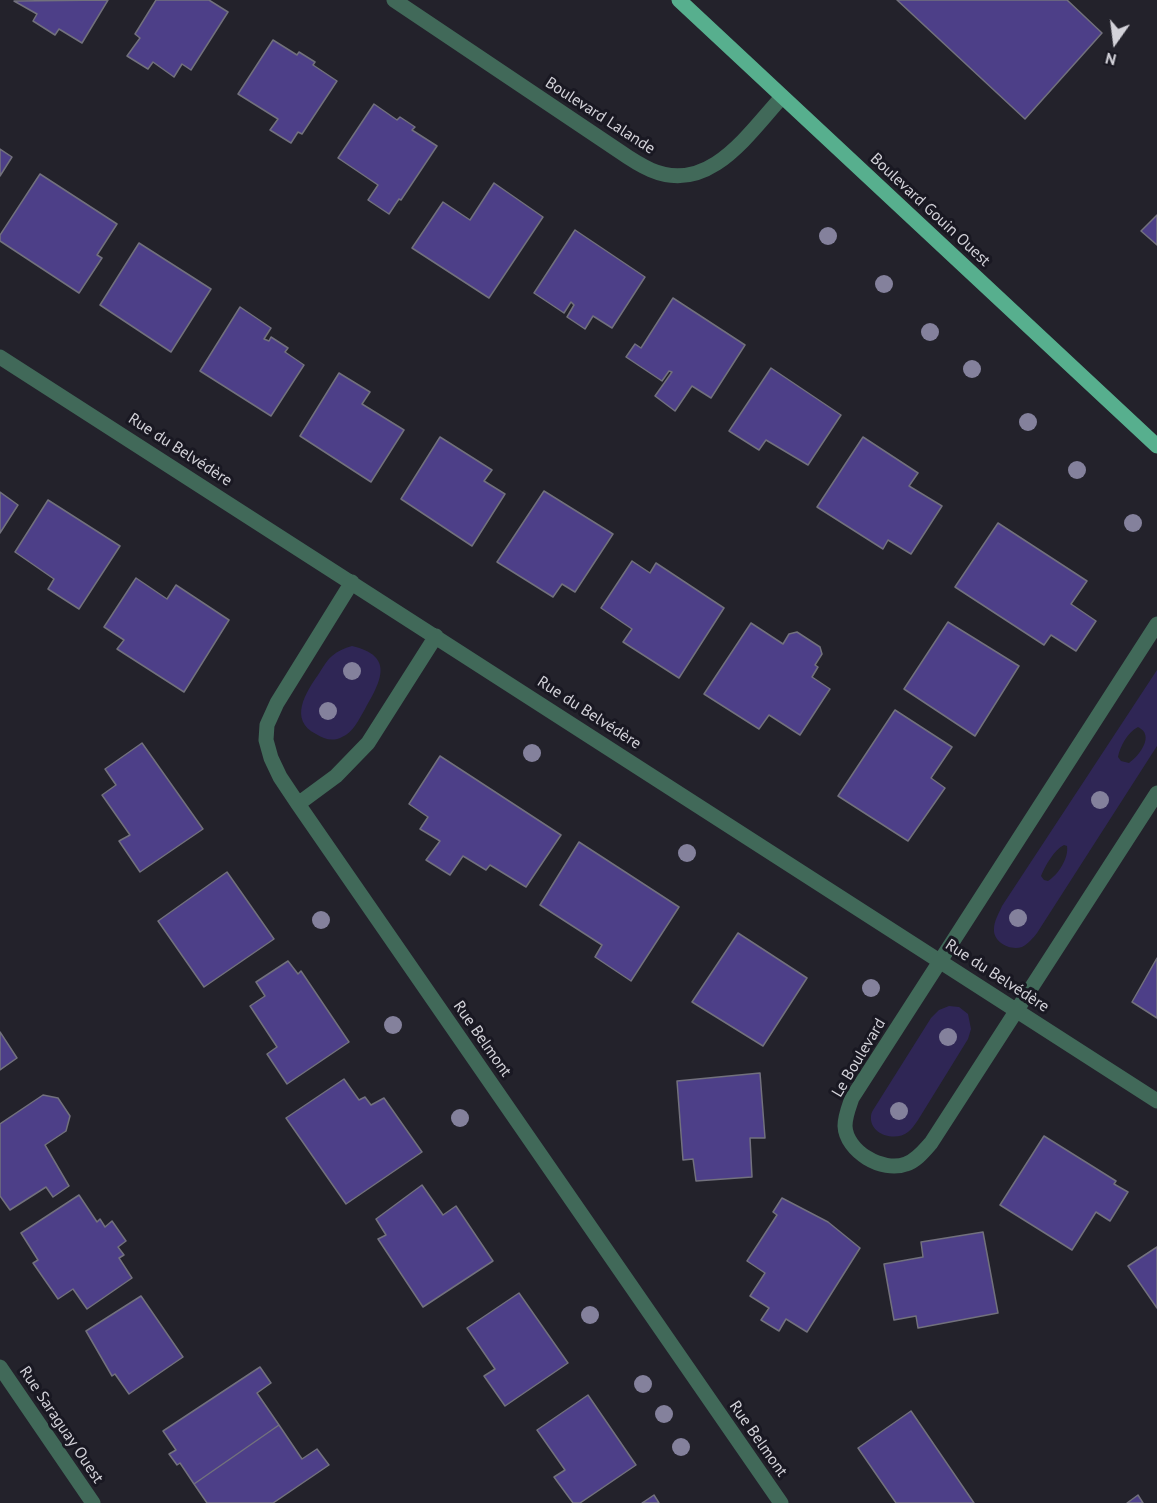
<!DOCTYPE html>
<meta charset="utf-8">
<style>
body{margin:0}
#map{position:relative;width:1157px;height:1503px;overflow:hidden;background:#23222b;font-family:"PT Sans",sans-serif}
canvas{display:block}
.north{position:absolute;left:1085px;top:12px;width:60px;height:60px;-webkit-text-stroke:4px #191822;paint-order:stroke;rotate:194deg;font-size:16px;font-weight:700;line-height:24px;text-align:center;color:#d3d2d9}
.north::after{content:'';display:block;margin:auto;width:21px;height:27px;background:#d3d2d9;clip-path:polygon(50% 0,100% 100%,50% 72%,0 100%)}
</style>
<div id="map">
<canvas width="1157" height="1503"></canvas>
<div class="north">N</div>
</div>
<script>
const context = document.querySelector('canvas').getContext('2d');
context.lineJoin = 'round';
function fillPath(path, color) {
  context.fillStyle = color;
  context.fill(path, 'evenodd');
}
function strokePath(path, color, width, dash) {
  context.strokeStyle = color;
  context.lineWidth = width;
  context.lineCap = dash ? 'butt' : 'round';
  context.setLineDash(dash || []);
  context.stroke(path);
}
function write(font, color, halo, rows, align = 'center') {
  context.font = font + ' "PT Sans",sans-serif';
  context.lineWidth = 6;
  context.setLineDash([]);
  context.textBaseline = 'middle';
  context.strokeStyle = halo;
  context.fillStyle = color;
  for (const [text, x, y, turn = 0] of rows) {
    context.save();
    context.translate(x, y);
    context.rotate((+turn || 0) * Math.PI / 180);
    context.textAlign = isNaN(turn) ? turn : align;
    if (halo) context.strokeText(text, 0, 0);
    context.fillText(text, 0, 0);
    context.restore();
  }
}
const green = new Path2D(`
 M 352,646 C 395,656 381,681 365,709 C 359,719 353,733 342,737 C 333,742 324,739 316,734 C 288,720 306,692 318,675 C 322,669 326,661 332,656 C 338,651 344,648 352,646 Z
 M 1157,670 L 1157,746 L 1037,933 C 1033,938 1028,944 1022,947 C 1010,951 993,942 994,929 C 994,921 999,913 1002,906 ZM 1138,727 C 1155,735 1140,755 1129,763 L 1121,761 L 1118,757 C 1120,746 1128,732 1138,727 ZM 1064,845 L 1067,846 C 1069,858 1058,875 1048,881 L 1044,880 L 1041,876 C 1045,866 1054,850 1064,845 Z
 M 949,1006 L 959,1007 L 968,1014 L 971,1029 L 968,1039 L 918,1120 C 915,1124 912,1129 908,1132 C 896,1142 869,1135 871,1116 C 871,1113 873,1110 875,1107 L 931,1018 L 939,1010 Z`);
const building = new Path2D(`
 M 108,0 L 82,43 L 59,29 L 55,35 L 33,21 L 37,14 L 14,1 Z
 M 156,0 L 209,0 L 228,12 L 191,70 L 182,64 L 174,77 L 153,62 L 148,69 L 127,56 L 140,38 L 135,34 Z
 M 897,0 L 1067,0 L 1102,33 L 1025,119 Z
 M 273,40 L 297,55 L 299,52 L 315,62 L 313,65 L 337,81 L 302,134 L 298,132 L 291,143 L 270,130 L 278,119 L 238,94 Z
 M 374,104 L 397,120 L 400,117 L 415,127 L 412,130 L 437,146 L 401,200 L 399,199 L 389,214 L 368,200 L 378,185 L 338,158 Z
 M 0,149 L 12,157 L 0,176 Z
 M 40,174 L 117,224 L 97,255 L 102,258 L 79,293 L 0,241 L 0,235 Z
 M 494,183 L 543,217 L 489,298 L 412,248 L 443,202 L 470,220 Z
 M 1157,215 L 1157,245 L 1141,231 Z
 M 575,230 L 645,277 L 612,328 L 593,316 L 585,329 L 567,317 L 574,305 L 571,302 L 564,313 L 534,293 Z
 M 139,243 L 211,289 L 171,352 L 100,305 Z
 M 673,298 L 745,345 L 711,398 L 692,386 L 675,411 L 655,396 L 672,372 L 669,371 L 662,381 L 626,357 L 635,344 L 641,348 Z
 M 240,307 L 271,328 L 264,339 L 269,341 L 271,337 L 288,348 L 285,352 L 304,365 L 271,416 L 200,371 Z
 M 771,368 L 841,415 L 808,465 L 766,440 L 759,450 L 729,431 Z
 M 339,373 L 370,392 L 362,404 L 404,430 L 371,482 L 300,436 Z
 M 440,437 L 492,470 L 484,481 L 505,494 L 472,546 L 401,499 Z
 M 863,437 L 918,473 L 909,486 L 942,506 L 911,554 L 888,540 L 883,549 L 817,507 Z
 M 544,491 L 613,534 L 575,592 L 562,584 L 553,597 L 497,562 Z
 M 0,492 L 18,505 L 0,533 Z
 M 48,500 L 120,546 L 79,609 L 48,589 L 54,579 L 15,552 Z
 M 998,523 L 1087,581 L 1071,604 L 1096,621 L 1076,651 L 1051,635 L 1044,645 L 955,587 Z
 M 632,561 L 650,573 L 656,563 L 724,608 L 679,678 L 623,642 L 632,629 L 601,608 Z
 M 136,578 L 167,599 L 176,585 L 229,620 L 184,692 L 117,649 L 124,640 L 104,627 Z
 M 948,622 L 1019,666 L 975,736 L 904,689 Z
 M 751,623 L 783,644 L 789,634 L 797,632 L 820,647 L 822,654 L 815,665 L 818,667 L 812,677 L 830,689 L 800,735 L 769,715 L 759,729 L 704,694 Z
 M 895,710 L 952,747 L 931,778 L 945,788 L 908,841 L 838,796 Z
 M 142,743 L 203,829 L 140,872 L 119,841 L 130,835 L 102,795 L 116,785 L 105,769 Z
 M 440,756 L 561,835 L 526,887 L 490,865 L 486,870 L 463,856 L 450,875 L 426,860 L 440,841 L 420,829 L 428,817 L 409,804 Z
 M 579,842 L 679,907 L 631,981 L 595,957 L 602,945 L 540,905 Z
 M 227,872 L 274,939 L 204,987 L 158,921 Z
 M 738,933 L 807,978 L 763,1046 L 692,1002 Z
 M 1157,958 L 1157,1018 L 1132,1002 Z
 M 288,961 L 298,974 L 301,971 L 349,1042 L 287,1084 L 267,1054 L 277,1047 L 250,1006 L 265,996 L 256,982 Z
 M 0,1032 L 17,1058 L 0,1070 Z
 M 760,1073 L 765,1138 L 750,1138 L 752,1177 L 696,1181 L 693,1159 L 683,1160 L 677,1081 Z
 M 344,1079 L 359,1100 L 365,1097 L 371,1105 L 384,1098 L 422,1152 L 346,1204 L 286,1118 Z
 M 43,1095 L 58,1098 L 70,1116 L 66,1131 L 45,1145 L 69,1186 L 53,1197 L 46,1187 L 10,1210 L 0,1196 L 0,1124 Z
 M 1044,1136 L 1116,1181 L 1114,1184 L 1128,1192 L 1110,1221 L 1096,1212 L 1072,1250 L 1000,1205 Z
 M 422,1185 L 443,1215 L 456,1206 L 493,1261 L 423,1307 L 378,1239 L 386,1235 L 376,1219 Z
 M 79,1195 L 97,1222 L 100,1219 L 105,1227 L 112,1221 L 126,1241 L 118,1247 L 124,1255 L 119,1258 L 132,1278 L 87,1309 L 73,1289 L 58,1299 L 33,1263 L 38,1260 L 21,1233 Z
 M 782,1198 L 828,1222 L 860,1248 L 807,1332 L 786,1319 L 779,1331 L 761,1320 L 769,1308 L 750,1296 L 765,1273 L 747,1261 L 777,1215 L 773,1212 Z
 M 983,1232 L 998,1313 L 918,1328 L 916,1316 L 894,1320 L 884,1264 L 923,1257 L 921,1242 Z
 M 1157,1247 L 1157,1308 L 1128,1266 Z
 M 519,1293 L 568,1363 L 505,1406 L 484,1376 L 495,1369 L 467,1328 Z
 M 141,1296 L 183,1357 L 129,1394 L 115,1374 L 112,1376 L 86,1331 Z
 M 260,1367 L 271,1383 L 257,1393 L 279,1425 L 194,1484 L 180,1463 L 177,1465 L 169,1454 L 176,1450 L 163,1431 Z
 M 588,1395 L 636,1465 L 580,1503 L 573,1503 L 554,1477 L 565,1470 L 537,1430 Z
 M 911,1411 L 974,1503 L 896,1503 L 858,1448 Z
 M 279,1425 L 302,1459 L 317,1449 L 329,1465 L 273,1503 L 207,1503 L 194,1484 Z
 M 654,1495 L 659,1503 L 642,1503 Z
 M 1138,1495 L 1143,1503 L 1127,1503 Z`);
const minor = new Path2D(`
 M 394,0 L 619,151 C 629,158 640,165 651,170 C 709,195 748,134 782,97
 M 0,357 L 1157,1101
 M 352,582 L 277,703 L 267,725 L 266,740 L 271,758 L 280,777 L 298,804 L 781,1503
 M 1157,624 L 852,1098 C 849,1107 845,1116 845,1126 C 846,1151 882,1173 906,1164 C 916,1161 924,1151 931,1143 L 1157,793
 M 298,804 L 336,776 L 368,743 L 436,636
 M 0,1367 L 93,1503`);
const major = new Path2D(`
 M 679,0 L 1157,446`);
const trees = [
 [828,236],
 [884,284],
 [930,332],
 [972,369],
 [1028,422],
 [1077,470],
 [1133,523],
 [352,671],
 [328,711],
 [532,753],
 [1100,800],
 [687,853],
 [1018,918],
 [321,920],
 [871,988],
 [393,1025],
 [948,1037],
 [899,1111],
 [460,1118],
 [590,1315],
 [643,1384],
 [664,1414],
 [681,1447]
];
const streetNames = [
 ["Boulevard Lalande",600,116,33],
 ["Boulevard Gouin Ouest",930,210,43],
 ["Rue du Belvédère",180,450,33],
 ["Rue du Belvédère",589,713,33],
 ["Rue du Belvédère",997,976,33],
 ["Rue Belmont",482,1039,55],
 ["Le Boulevard",859,1058,-59],
 ["Rue Saraguay Ouest",61,1425,56],
 ["Rue Belmont",758,1439,55]
];
fillPath(green, '#2f2655');
fillPath(building, '#4d3f88');
strokePath(building, '#72717d', 1.5);
strokePath(minor, '#416959', 15);
strokePath(major, '#57af8e', 15);
context.fillStyle = '#84819c';
for (const [x, y] of trees) {
  context.beginPath();
  context.arc(x, y, 9, 0, 2 * Math.PI);
  context.fill();
}
write('16px', '#d3d2d9', '#191822', streetNames);
</script>
